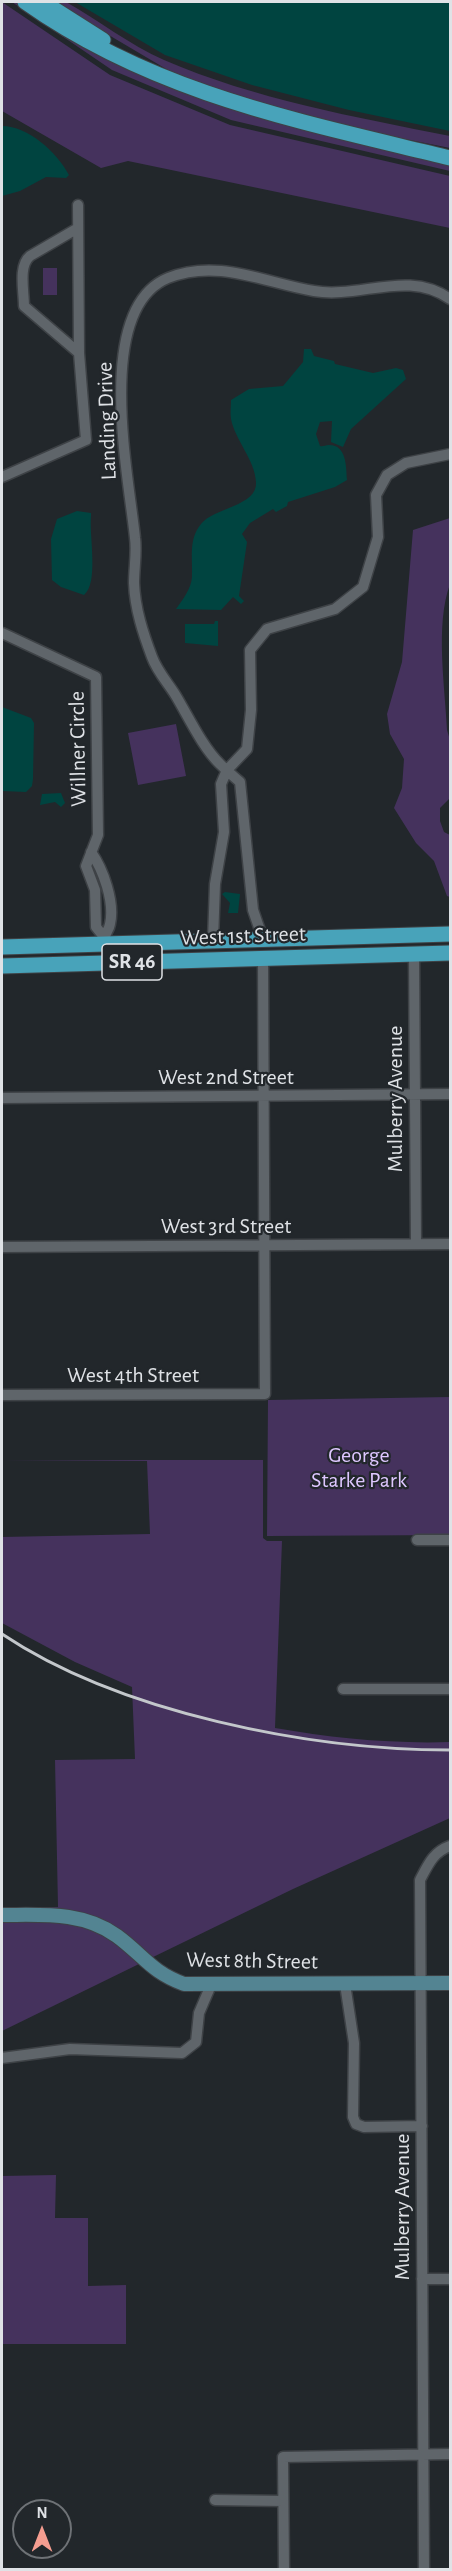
<!DOCTYPE html>
<style>
body{margin:0}
#map{position:relative;width:452px;height:2571px;overflow:hidden;background:#22272b;font-family:"Alegreya Sans",sans-serif}
canvas{display:block}
.frame{position:absolute;inset:0;border:3px solid #dfe2e6;pointer-events:none}
.north{position:absolute;left:12px;top:2499px;width:60px;height:60px;box-sizing:border-box;background:#22272b;border:2px solid #6e7276;border-radius:50%;rotate:0deg;font-size:16px;font-weight:700;line-height:24px;text-align:center;color:#dfe2e6}
.north::after{content:'';display:block;margin:auto;width:21px;height:27px;background:#f59d90;clip-path:polygon(50% 0,100% 100%,50% 72%,0 100%)}
</style>
<div id="map">
<canvas width="452" height="2571"></canvas>
<div class="frame"></div>
<div class="north">N</div>
</div>
<script>
const context = document.querySelector('canvas').getContext('2d');
context.lineJoin = 'round';
function fillPath(path, color) {
  context.fillStyle = color;
  context.fill(path, 'evenodd');
}
function strokePath(path, color, width, dash) {
  context.strokeStyle = color;
  context.lineWidth = width;
  context.lineCap = dash ? 'butt' : 'round';
  context.setLineDash(dash || []);
  context.stroke(path);
}
function write(font, color, halo, rows, align = 'center') {
  context.font = font + ' "Alegreya Sans",sans-serif';
  context.lineWidth = 4.5;
  context.setLineDash([]);
  context.textBaseline = 'middle';
  context.strokeStyle = halo;
  context.fillStyle = color;
  for (const [text, x, y, turn = 0] of rows) {
    context.save();
    context.translate(x, y);
    context.rotate((+turn || 0) * Math.PI / 180);
    context.textAlign = isNaN(turn) ? turn : align;
    if (halo) context.strokeText(text, 0, 0);
    context.fillText(text, 0, 0);
    context.restore();
  }
}
const green = new Path2D(`
 M 2,2 L 110,75 L 230,125 L 450,176 L 450,228 L 128,161 L 101,168 L 2,111 Z
 M 12,2 L 16,2 L 46,23 L 208,100 L 271,121 L 450,164 L 450,171 L 231,120 L 112,70 Z
 M 53,2 L 66,2 C 98,20 130,45 164,60 C 254,99 355,117 450,136 L 450,148 L 315,121 L 178,76 Z
 M 43,268 L 57,268 L 57,295 L 43,295 Z
 M 450,518 L 450,584 C 435,625 445,686 447,730 L 450,740 L 450,798 L 440,808 L 440,821 L 444,832 L 450,835 L 450,897 L 447,896 L 434,861 L 416,843 L 394,808 L 402,788 L 404,759 L 390,734 L 387,714 L 402,662 L 413,530 Z
 M 176,724 L 186,776 L 138,785 L 128,733 Z
 M 450,1397 L 450,1535 L 267,1536 L 268,1400 Z
 M 2,1460 L 263,1460 L 263,1538 L 267,1541 L 282,1541 L 275,1728 C 332,1738 393,1744 450,1742 L 450,1818 L 293,1889 L 149,1959 L 122,1933 L 2,1909 L 58,1907 L 55,1760 L 135,1759 L 132,1687 L 75,1662 L 2,1623 L 2,1537 L 150,1534 L 147,1461 Z
 M 2,1921 C 65,1921 90,1917 139,1964 L 2,2031 Z
 M 56,2175 L 55,2218 L 88,2218 L 88,2286 L 126,2285 L 126,2344 L 2,2344 L 2,2176 Z`);
const water = new Path2D(`
 M 75,2 L 450,2 L 450,131 L 349,110 L 252,85 L 165,55 Z
 M 2,126 C 28,126 57,152 69,175 L 66,178 L 46,177 L 20,191 L 2,196 Z
 M 304,349 L 311,349 L 314,356 L 334,361 L 335,364 L 373,373 L 396,368 L 403,370 L 406,379 L 351,429 L 343,447 L 331,442 L 332,421 L 320,422 L 316,434 L 320,446 C 323,447 325,445 329,445 C 347,445 346,467 347,480 L 335,487 L 288,502 L 287,506 L 276,512 L 273,509 L 250,523 L 242,534 L 247,542 L 239,596 L 244,601 L 241,604 L 233,597 L 221,610 L 176,609 C 183,599 191,589 192,577 C 193,558 188,540 201,524 C 213,508 258,506 256,482 C 255,460 235,440 231,419 C 230,413 231,406 231,400 L 249,389 L 283,386 L 303,362 Z
 M 77,511 L 91,513 L 91,516 C 89,536 99,583 84,595 L 61,587 L 52,580 L 51,539 L 57,519 Z
 M 215,621 L 218,621 L 218,646 L 185,643 L 185,624 L 214,624 Z
 M 2,707 L 31,718 L 34,723 L 33,779 L 32,786 L 26,792 L 2,791 Z
 M 61,793 L 65,803 L 61,807 L 55,802 L 40,805 L 42,794 Z
 M 225,892 L 240,894 L 238,913 L 228,913 L 230,903 L 222,894 Z`);
const street = new Path2D(`
 M 78,228 L 30,256 C 18,266 24,291 24,306 L 79,353
 M 2,477 L 86,440 L 79,353 L 78,205
 M 2,633 L 96,677 L 98,835 L 86,866 L 95,890 L 96,927 L 104,937
 M 91,852 C 103,869 115,902 110,924 C 109,931 104,934 104,941
 M 263,939 L 253,910 L 240,782 C 233,776 226,770 220,764 C 203,748 188,716 176,696 C 168,683 157,671 152,657 C 143,633 135,609 134,583 C 134,568 137,552 135,538 C 129,477 93,309 168,278 C 218,258 265,283 314,291 C 360,299 408,269 450,299
 M 213,940 L 215,884 L 224,832 L 221,784 L 227,770 L 247,749 L 251,710 L 250,650 L 267,629 L 335,609 L 363,587 L 378,537 L 376,495 L 387,475 L 406,463 L 450,454
 M 414,954 L 416,1244
 M 2,1098 L 450,1094
 M 2,1247 L 450,1244
 M 2,1395 L 265,1394 L 263,958
 M 417,1540 L 450,1540
 M 343,1689 L 450,1689
 M 345,1984 L 354,2043 L 353,2117 L 356,2124 L 364,2127 L 422,2126
 M 2,2058 L 70,2049 L 182,2053 L 196,2042 L 199,2013 L 211,1985
 M 422,2279 L 450,2279
 M 215,2500 L 283,2501
 M 284,2570 L 283,2457 L 450,2454
 M 424,2570 L 420,1880 C 428,1865 433,1852 450,1846`);
const secondary = new Path2D(`
 M 2,1915 C 41,1915 83,1911 117,1936 C 143,1955 151,1972 184,1984 L 450,1983`);
const primary = new Path2D(`
 M 25,2 C 155,94 299,121 450,158
 M 43,2 L 103,40
 M 2,947 L 450,934
 M 2,966 L 450,953`);
const rail = new Path2D(`
 M 2,1634 C 120,1713 310,1750 450,1750`);
const shields = [
 [132,962,60]
];
const shieldNames = [
 ["SR 46",132,962]
];
const streetNames = [
 ["Landing Drive",107,421,-92],
 ["Willner Circle",78,749,-91],
 ["West 1st Street",243,936,-2],
 ["West 2nd Street",226,1077],
 ["Mulberry Avenue",395,1099,-90],
 ["West 3rd Street",226,1226],
 ["West 4th Street",133,1375],
 ["West 8th Street",252,1961,1],
 ["Mulberry Avenue",402,2207,-90]
];
const parkNames = [
 ["George",359,1455],
 ["Starke Park",359,1480]
];
fillPath(green, '#45325d');
fillPath(water, '#004440');
strokePath(street, '#3e4246', 13);
strokePath(secondary, '#3e4246', 16);
strokePath(primary, '#3e4246', 17);
strokePath(street, '#5f656a', 10);
strokePath(secondary, '#538492', 14);
strokePath(primary, '#48a3ba', 15);
strokePath(rail, '#c3c7cb', 3);
for (const [x, y, w] of shields) {
  const box = new Path2D();
  box.roundRect(x - w / 2, y - 18, w, 36, 4.5);
  context.fillStyle = '#22272b';
  context.fill(box);
  strokePath(box, '#dfe2e6', 1.5);
}
write('bold 21px', '#dfe2e6', null, shieldNames);
write('22px', '#dfe2e6', '#22272b', streetNames);
write('22px', '#dec7ff', '#22272b', parkNames);
</script>
